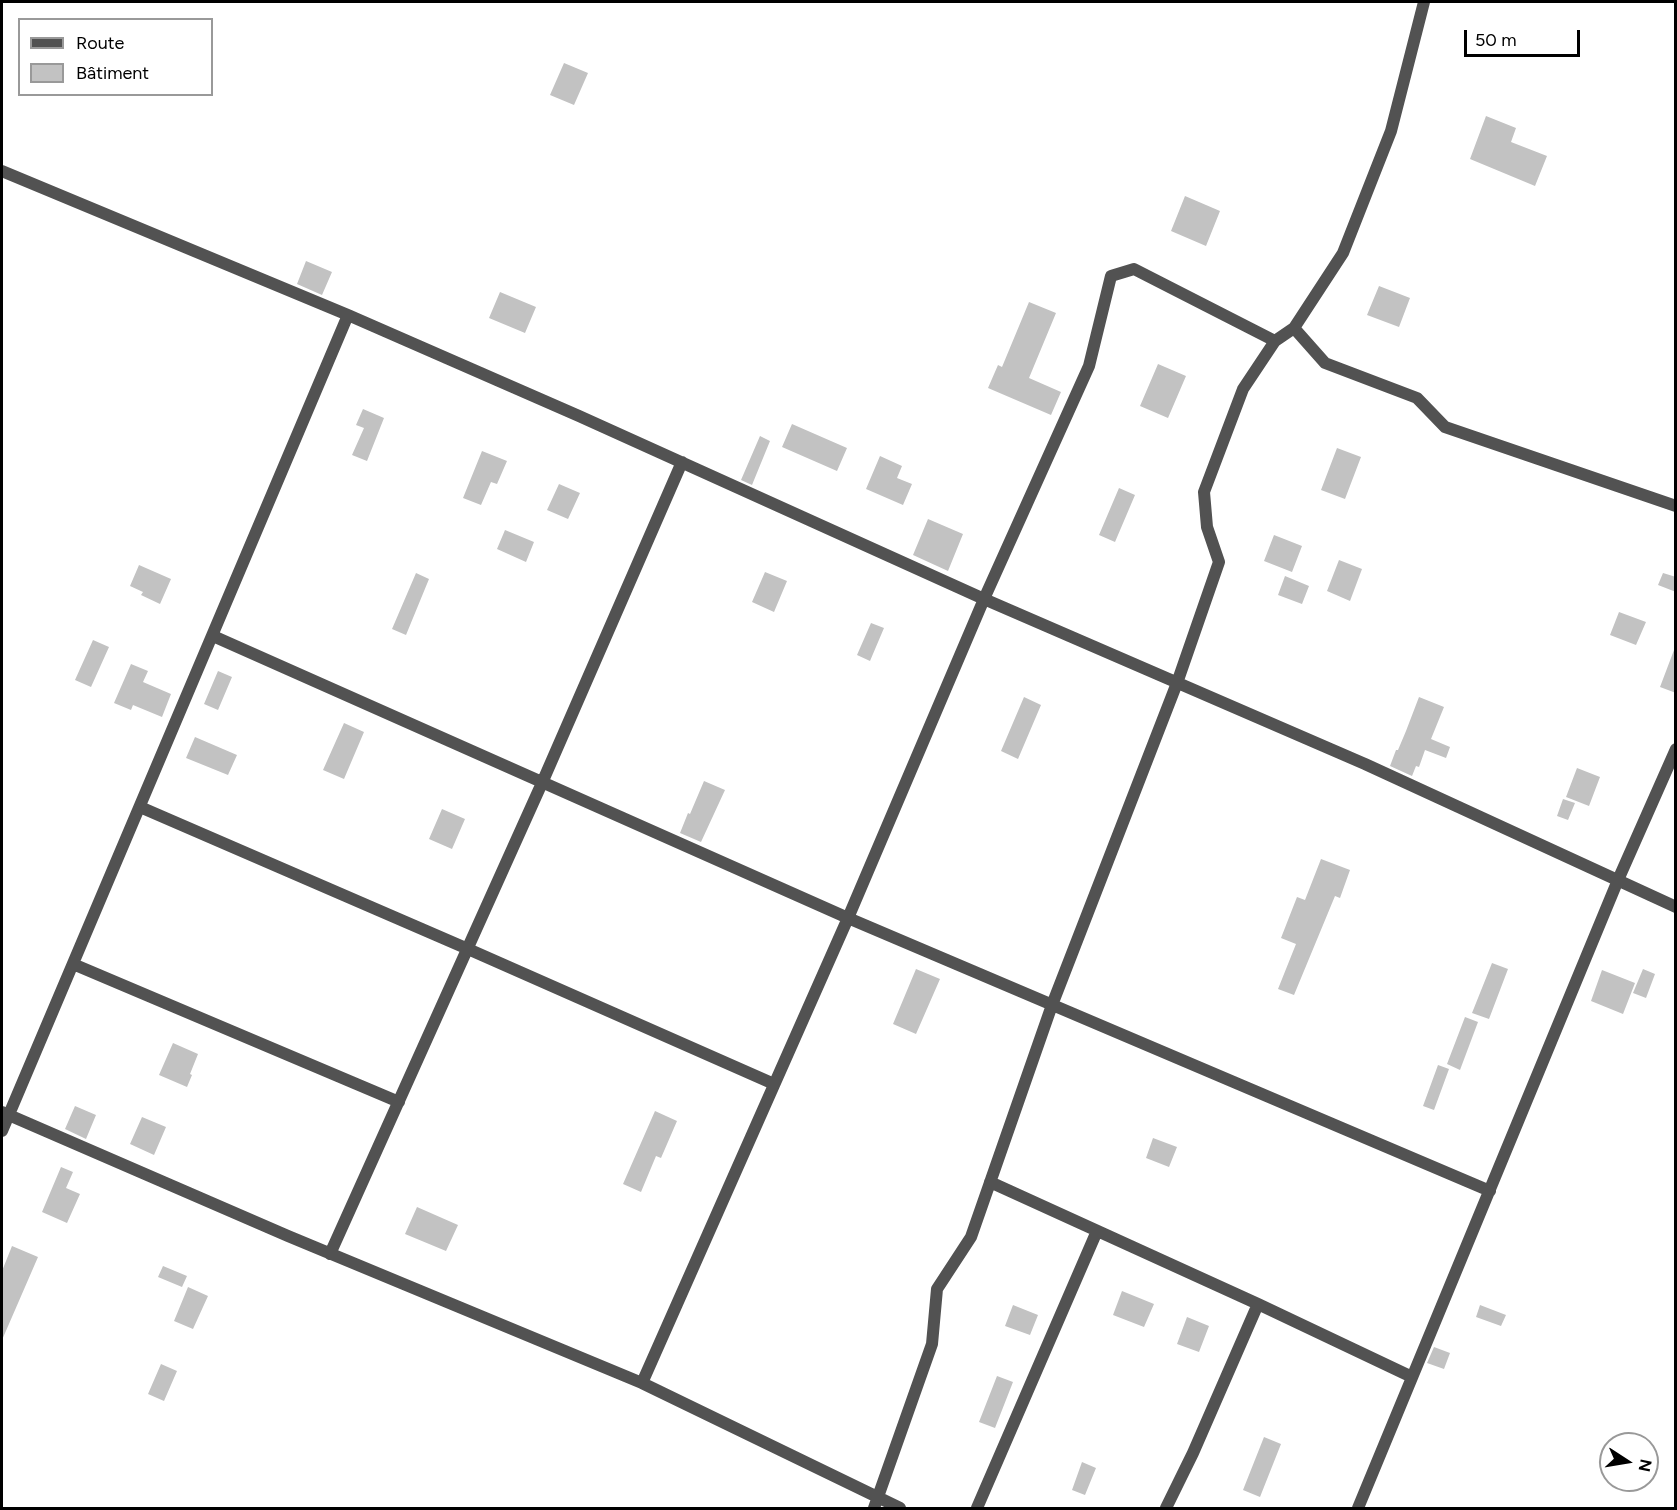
<!DOCTYPE html>
<meta charset="utf-8">
<style>
body{margin:0}
#map{position:relative;width:1677px;height:1510px;overflow:hidden;background:#fff;font-family:Figtree,sans-serif}
canvas{display:block}
.frame{position:absolute;inset:0;border:3px solid #000;pointer-events:none}
.legend{position:absolute;left:18px;top:18px;width:195px;height:78px;box-sizing:border-box;background:#fff;border:2px solid #999;margin:0;padding:8px 10px;list-style:none;font-size:18px;color:#000}
.legend li{display:flex;align-items:center;gap:12px;height:30px}
.legend b{width:30px;border:2px solid #999}
.north{position:absolute;left:1599px;top:1432px;width:60px;height:60px;box-sizing:border-box;background:#fff;border:2px solid #999;border-radius:50%;rotate:102deg;font-size:16px;font-weight:700;line-height:24px;text-align:center;color:#000}
.north::after{content:'';display:block;margin:auto;width:21px;height:27px;background:#000;clip-path:polygon(50% 0,100% 100%,50% 72%,0 100%)}
.scale{position:absolute;left:1464px;top:30px;width:116px;height:27px;box-sizing:border-box;border:3px solid #000;border-top:0;padding-left:8px;font-size:18px;line-height:21px;white-space:nowrap;color:#000;-webkit-text-stroke:4px #fff;paint-order:stroke}
</style>
<div id="map">
<canvas width="1677" height="1510"></canvas>
<div class="frame"></div>
<ul class="legend">
<li><b style="height:8px;background:#525252"></b>Route</li>
<li><b style="height:16px;background:#c2c2c2"></b>Bâtiment</li>
</ul>
<div class="north">N</div>
<div class="scale">50 m</div>
</div>
<script>
const context = document.querySelector('canvas').getContext('2d');
context.lineJoin = 'round';
function fillPath(path, color) {
  context.fillStyle = color;
  context.fill(path, 'evenodd');
}
function strokePath(path, color, width, dash) {
  context.strokeStyle = color;
  context.lineWidth = width;
  context.lineCap = dash ? 'butt' : 'round';
  context.setLineDash(dash || []);
  context.stroke(path);
}
const building = new Path2D(`
 M 564,63 L 588,73 L 574,105 L 550,95 Z
 M 1486,116 L 1516,128 L 1511,142 L 1547,156 L 1535,186 L 1470,159 Z
 M 1185,196 L 1220,211 L 1206,246 L 1171,231 Z
 M 306,261 L 332,272 L 322,295 L 297,284 Z
 M 1379,286 L 1410,298 L 1399,327 L 1367,315 Z
 M 500,292 L 536,307 L 525,333 L 489,318 Z
 M 1029,302 L 1056,313 L 1029,378 L 1061,392 L 1051,415 L 988,388 L 998,365 L 1002,367 Z
 M 1158,364 L 1186,376 L 1168,418 L 1140,406 Z
 M 363,409 L 384,418 L 367,461 L 352,455 L 364,428 L 356,425 Z
 M 792,424 L 847,448 L 837,471 L 782,447 Z
 M 760,436 L 770,441 L 752,485 L 741,480 Z
 M 1337,448 L 1361,457 L 1345,499 L 1321,490 Z
 M 482,451 L 507,461 L 497,484 L 491,482 L 481,505 L 463,498 Z
 M 880,456 L 902,466 L 897,478 L 912,484 L 903,505 L 866,489 Z
 M 559,484 L 580,493 L 568,519 L 547,510 Z
 M 1119,488 L 1135,495 L 1115,542 L 1099,535 Z
 M 928,519 L 963,534 L 948,571 L 913,555 Z
 M 505,530 L 534,542 L 526,562 L 497,549 Z
 M 1274,535 L 1302,546 L 1292,572 L 1264,561 Z
 M 1339,560 L 1362,569 L 1350,601 L 1327,591 Z
 M 139,565 L 171,579 L 160,604 L 141,595 L 143,592 L 130,586 Z
 M 765,572 L 787,581 L 774,612 L 752,602 Z
 M 416,573 L 429,579 L 406,635 L 392,629 Z
 M 1663,573 L 1676,577 L 1676,592 L 1658,585 Z
 M 1285,576 L 1309,586 L 1302,604 L 1278,595 Z
 M 1619,612 L 1646,622 L 1636,645 L 1610,635 Z
 M 871,623 L 884,628 L 870,661 L 857,655 Z
 M 93,640 L 109,647 L 91,687 L 75,680 Z
 M 1674,650 L 1676,650 L 1676,693 L 1660,687 Z
 M 131,664 L 148,671 L 143,682 L 171,694 L 162,717 L 133,705 L 131,710 L 114,703 Z
 M 218,671 L 232,677 L 218,710 L 204,704 Z
 M 1024,697 L 1041,705 L 1018,759 L 1001,751 Z
 M 1419,697 L 1444,707 L 1431,739 L 1450,747 L 1446,758 L 1425,750 L 1419,767 L 1416,766 L 1412,776 L 1390,766 L 1396,750 L 1398,750 L 1406,731 Z
 M 344,723 L 364,732 L 344,779 L 323,770 Z
 M 195,737 L 237,755 L 228,775 L 186,758 Z
 M 1577,768 L 1600,777 L 1589,806 L 1566,797 Z
 M 704,781 L 725,790 L 701,842 L 680,833 L 688,813 L 690,814 Z
 M 1563,799 L 1575,803 L 1568,820 L 1557,816 Z
 M 442,809 L 465,819 L 452,849 L 429,839 Z
 M 1321,859 L 1350,870 L 1340,898 L 1335,896 L 1294,995 L 1278,989 L 1296,944 L 1281,938 L 1297,897 L 1305,900 Z
 M 1492,963 L 1508,969 L 1489,1019 L 1472,1013 Z
 M 916,969 L 940,979 L 916,1034 L 893,1024 Z
 M 1643,969 L 1655,974 L 1646,998 L 1633,993 Z
 M 1602,970 L 1635,983 L 1623,1014 L 1591,1001 Z
 M 1465,1017 L 1478,1022 L 1460,1070 L 1447,1064 Z
 M 173,1043 L 198,1054 L 190,1074 L 192,1075 L 187,1087 L 159,1075 Z
 M 1438,1065 L 1449,1069 L 1434,1110 L 1423,1106 Z
 M 75,1106 L 96,1115 L 86,1139 L 65,1129 Z
 M 655,1111 L 677,1121 L 661,1158 L 656,1156 L 641,1192 L 623,1184 Z
 M 142,1117 L 166,1127 L 154,1155 L 130,1144 Z
 M 1153,1138 L 1177,1147 L 1169,1167 L 1146,1158 Z
 M 61,1167 L 73,1172 L 66,1188 L 80,1194 L 67,1223 L 42,1212 Z
 M 417,1207 L 458,1225 L 446,1251 L 405,1234 Z
 M 12,1246 L 38,1257 L 2,1340 L 2,1271 Z
 M 163,1266 L 187,1276 L 182,1287 L 158,1277 Z
 M 188,1287 L 208,1296 L 193,1329 L 174,1321 Z
 M 1122,1291 L 1154,1304 L 1144,1327 L 1113,1315 Z
 M 1013,1305 L 1038,1315 L 1030,1335 L 1005,1326 Z
 M 1480,1305 L 1506,1315 L 1501,1326 L 1476,1317 Z
 M 1187,1317 L 1209,1326 L 1199,1352 L 1177,1344 Z
 M 1434,1347 L 1450,1353 L 1444,1369 L 1427,1363 Z
 M 161,1364 L 177,1371 L 164,1401 L 148,1394 Z
 M 997,1376 L 1013,1382 L 995,1428 L 979,1422 Z
 M 1264,1437 L 1281,1444 L 1260,1497 L 1243,1490 Z
 M 1082,1462 L 1096,1468 L 1085,1495 L 1072,1490 Z`);
const street = new Path2D(`
 M 2,171 L 348,315 L 579,416 L 984,599 L 1365,764 L 1676,907
 M 1294,328 L 1325,363 L 1417,398 L 1445,427 L 1676,506
 M 213,636 L 848,918 L 1490,1191
 M 140,807 L 468,949 L 774,1084
 M 73,964 L 399,1102
 M 2,1112 L 288,1236 L 642,1383 L 900,1508
 M 2,1131 L 348,315
 M 990,1182 L 1258,1304 L 1412,1377
 M 330,1254 L 542,783 L 682,462
 M 642,1383 L 848,918 L 984,599 L 1089,366 L 1111,276 L 1134,269 L 1275,341
 M 874,1508 L 932,1344 L 937,1289 L 971,1237 L 1052,1005 L 1177,683 L 1219,562 L 1207,527 L 1204,492 L 1243,389 L 1275,341 L 1294,328 L 1343,253 L 1391,131 L 1424,2
 M 977,1508 L 1097,1231
 M 1166,1508 L 1193,1453 L 1258,1304
 M 1358,1508 L 1618,880 L 1676,749`);
fillPath(building, '#c2c2c2');
strokePath(street, '#525252', 12);
</script>
